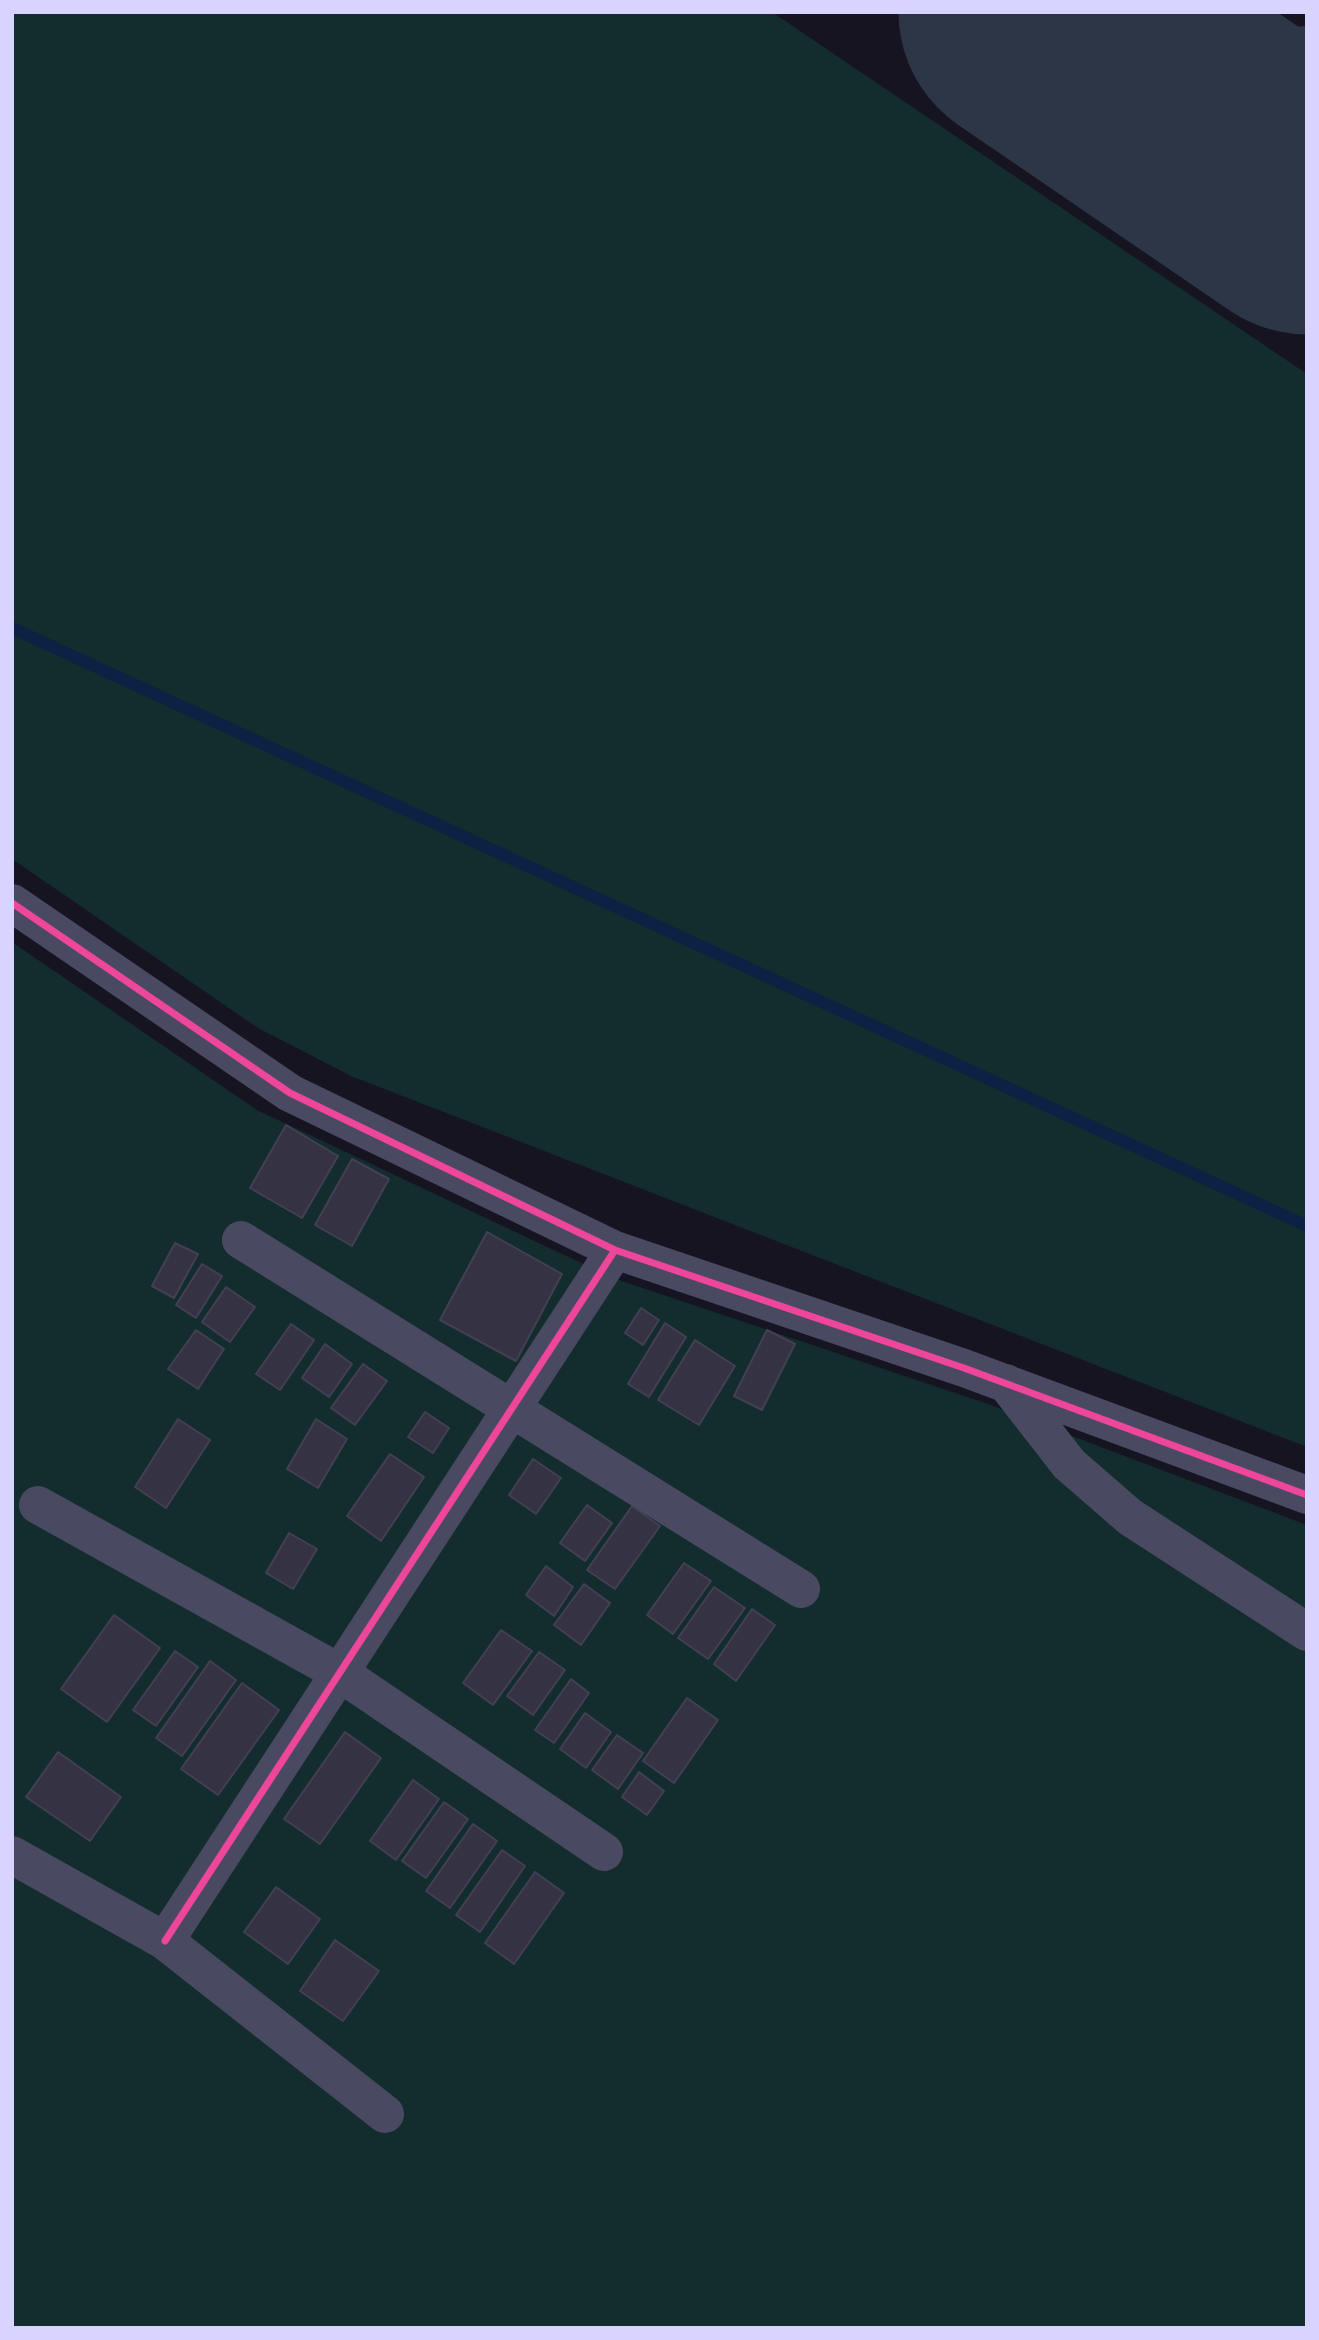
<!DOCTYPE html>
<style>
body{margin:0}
#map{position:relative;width:1319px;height:2340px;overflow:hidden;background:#161421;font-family:Overpass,sans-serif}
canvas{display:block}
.frame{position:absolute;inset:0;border:14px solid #d9d4ff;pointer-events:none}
</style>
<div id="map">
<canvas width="1319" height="2340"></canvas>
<div class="frame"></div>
</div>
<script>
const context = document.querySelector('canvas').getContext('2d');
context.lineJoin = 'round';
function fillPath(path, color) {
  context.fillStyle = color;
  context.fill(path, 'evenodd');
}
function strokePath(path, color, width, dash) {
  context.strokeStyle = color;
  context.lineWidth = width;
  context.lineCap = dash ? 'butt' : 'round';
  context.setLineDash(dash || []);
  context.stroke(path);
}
const green = new Path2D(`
 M 12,12 L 772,12 L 1307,374 L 1307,1447 L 351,1076 L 258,1028 L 12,859 Z
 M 12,942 L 257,1110 L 613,1278 L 985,1403 L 1307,1525 L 1307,2328 L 12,2328 Z`);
const stream = new Path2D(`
 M 12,628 L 1307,1226`);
const taxiway = new Path2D(`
 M 1168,104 C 1184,105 1202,109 1218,109 C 1247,108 1284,100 1307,81`);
const runway = new Path2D(`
 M 1035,12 L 1307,198`);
const building = new Path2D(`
 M 286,1125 L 338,1156 L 302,1218 L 250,1188 Z
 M 352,1159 L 389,1179 L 352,1246 L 315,1225 Z
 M 487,1232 L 562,1274 L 516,1361 L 440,1320 Z
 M 175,1243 L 198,1254 L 174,1298 L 152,1286 Z
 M 202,1264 L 222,1276 L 196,1318 L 176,1305 Z
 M 226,1287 L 255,1307 L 230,1342 L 202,1322 Z
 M 641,1308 L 659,1320 L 643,1345 L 625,1333 Z
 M 665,1323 L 686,1337 L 649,1397 L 628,1384 Z
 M 291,1324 L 314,1340 L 280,1390 L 256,1374 Z
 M 196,1330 L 224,1349 L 198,1389 L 168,1369 Z
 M 767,1330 L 795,1344 L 762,1410 L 734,1396 Z
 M 695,1340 L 735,1366 L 699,1425 L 658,1400 Z
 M 325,1344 L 352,1364 L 329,1397 L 302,1378 Z
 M 363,1364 L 387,1381 L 355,1425 L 331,1408 Z
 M 425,1412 L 449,1428 L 433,1453 L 408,1437 Z
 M 178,1419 L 210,1440 L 166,1508 L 135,1487 Z
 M 316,1419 L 347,1439 L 318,1488 L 287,1469 Z
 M 390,1454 L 424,1477 L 381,1541 L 347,1516 Z
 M 533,1459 L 561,1478 L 536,1514 L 509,1495 Z
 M 587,1505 L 612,1523 L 585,1561 L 560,1543 Z
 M 632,1506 L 660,1526 L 615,1589 L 587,1570 Z
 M 289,1533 L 317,1549 L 293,1589 L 266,1573 Z
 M 684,1563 L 711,1581 L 673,1634 L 647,1615 Z
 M 546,1566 L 573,1587 L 554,1616 L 526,1595 Z
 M 584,1584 L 610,1603 L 581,1645 L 554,1625 Z
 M 714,1587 L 745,1608 L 708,1659 L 678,1638 Z
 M 752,1609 L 775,1625 L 736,1681 L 714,1664 Z
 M 114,1615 L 160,1648 L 107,1722 L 61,1689 Z
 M 501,1630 L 532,1651 L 493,1705 L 463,1683 Z
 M 175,1651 L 198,1667 L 156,1726 L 133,1710 Z
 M 539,1652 L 565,1670 L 533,1715 L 507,1696 Z
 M 210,1661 L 236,1680 L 182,1756 L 156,1738 Z
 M 571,1679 L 589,1693 L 554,1743 L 535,1730 Z
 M 242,1683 L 279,1710 L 218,1795 L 181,1769 Z
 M 687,1698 L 718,1720 L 674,1783 L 643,1761 Z
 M 585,1713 L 611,1732 L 586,1768 L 560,1749 Z
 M 345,1732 L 381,1758 L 320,1844 L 284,1819 Z
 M 617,1735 L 643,1753 L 618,1789 L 592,1770 Z
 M 58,1752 L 121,1797 L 90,1841 L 26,1797 Z
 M 639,1772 L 664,1791 L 647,1815 L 622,1797 Z
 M 413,1780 L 439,1799 L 396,1860 L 370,1841 Z
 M 444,1802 L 468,1819 L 426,1878 L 402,1861 Z
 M 473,1824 L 497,1841 L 450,1908 L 426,1891 Z
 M 502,1850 L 525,1866 L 480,1932 L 456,1915 Z
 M 535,1872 L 564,1893 L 514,1964 L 485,1943 Z
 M 276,1887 L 320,1919 L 288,1964 L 244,1932 Z
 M 335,1940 L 379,1971 L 343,2021 L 300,1991 Z`);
const street = new Path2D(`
 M 12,903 L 290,1093 L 615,1250 L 964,1368 L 1307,1495
 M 241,1240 L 801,1589
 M 1006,1383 L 1069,1464 L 1130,1517 L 1307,1632
 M 38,1505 L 340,1673 L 604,1852
 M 12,1855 L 165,1941 L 385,2114
 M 165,1941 L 615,1250`);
const cycleway = new Path2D(`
 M 12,903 L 290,1093 L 615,1250 L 964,1368 L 1307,1495
 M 165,1941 L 615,1250`);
fillPath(green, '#132c2d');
strokePath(stream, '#0d2144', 12);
strokePath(taxiway, '#2c3646', 110);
strokePath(runway, '#2c3646', 273);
fillPath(building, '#343243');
strokePath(building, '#433f54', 2);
strokePath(street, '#4a4962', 38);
strokePath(cycleway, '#ed469a', 7);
</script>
